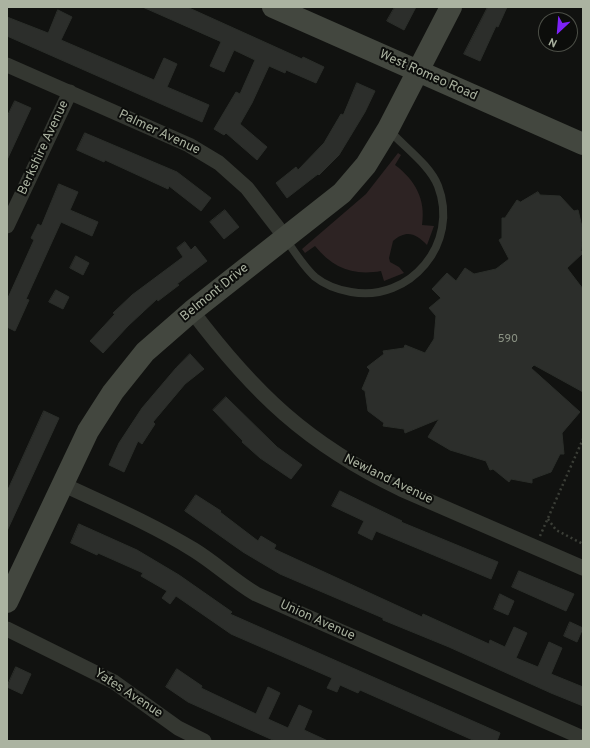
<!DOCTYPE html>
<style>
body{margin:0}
#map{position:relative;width:590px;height:748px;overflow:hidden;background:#111210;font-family:Overpass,sans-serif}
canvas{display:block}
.frame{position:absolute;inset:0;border:8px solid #abb3a1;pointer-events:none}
.north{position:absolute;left:538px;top:12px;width:40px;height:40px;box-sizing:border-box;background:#0c0d0b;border:1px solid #4c4f47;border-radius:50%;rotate:206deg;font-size:11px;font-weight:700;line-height:16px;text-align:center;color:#abb3a1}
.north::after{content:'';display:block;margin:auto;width:14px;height:18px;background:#7d22f8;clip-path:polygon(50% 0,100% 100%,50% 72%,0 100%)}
</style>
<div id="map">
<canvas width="590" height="748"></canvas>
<div class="frame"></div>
<div class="north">N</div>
</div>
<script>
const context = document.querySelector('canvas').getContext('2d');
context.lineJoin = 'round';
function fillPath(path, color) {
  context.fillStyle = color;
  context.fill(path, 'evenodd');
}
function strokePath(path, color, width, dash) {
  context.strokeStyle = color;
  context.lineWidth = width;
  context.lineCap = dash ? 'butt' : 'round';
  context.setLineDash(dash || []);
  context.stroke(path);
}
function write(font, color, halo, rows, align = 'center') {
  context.font = font + ' Overpass,sans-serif';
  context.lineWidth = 4;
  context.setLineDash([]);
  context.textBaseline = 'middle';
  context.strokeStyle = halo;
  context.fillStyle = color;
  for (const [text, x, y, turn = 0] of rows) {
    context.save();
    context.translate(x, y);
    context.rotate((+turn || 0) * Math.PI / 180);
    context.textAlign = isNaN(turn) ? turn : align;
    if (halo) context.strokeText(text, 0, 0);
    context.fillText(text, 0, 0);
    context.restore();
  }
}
const green = new Path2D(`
 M 398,153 L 401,155 L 395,165 C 415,180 426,199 422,225 L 434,226 L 427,245 C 416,234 407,229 393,241 L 389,258 L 390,262 L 399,267 L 404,273 L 384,281 L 381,271 C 353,276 333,268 315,246 L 305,253 L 302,249 L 366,194 Z`);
const building = new Path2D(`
 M 143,7 L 187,7 L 302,59 L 303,57 L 324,67 L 316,83 L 286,70 L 285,73 L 269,66 L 252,103 L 240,124 L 267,147 L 257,160 L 226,133 L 224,135 L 214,129 L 236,92 L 240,94 L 255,60 L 234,50 L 224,72 L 210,66 L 221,42 Z
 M 395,7 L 416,7 L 404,30 L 387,21 Z
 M 488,7 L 507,7 L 498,27 L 496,26 L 480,61 L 464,54 Z
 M 58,10 L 72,17 L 61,40 L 154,80 L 164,58 L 177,64 L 167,87 L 209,105 L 202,122 L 7,36 L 7,17 L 48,33 Z
 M 357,83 L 375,91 L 365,112 L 339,155 L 319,175 L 318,174 L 287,198 L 276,183 L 296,167 L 298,170 L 324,143 L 341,114 L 343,115 Z
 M 15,101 L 31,108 L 7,160 L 7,117 Z
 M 85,133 L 177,172 L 211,198 L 201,211 L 169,186 L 168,189 L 105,160 L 104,162 L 77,150 Z
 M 59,184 L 78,192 L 70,210 L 98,222 L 92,236 L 61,222 L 26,299 L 29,300 L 15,331 L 7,327 L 7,300 L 34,240 L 31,238 L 38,224 L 41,226 Z
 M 538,192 L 540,195 L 560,196 L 574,211 L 578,210 L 583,231 L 581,251 L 583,253 L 567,268 L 583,289 L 583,392 L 534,365 L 531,368 L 580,412 L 562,433 L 564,454 L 560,454 L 551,472 L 532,479 L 532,483 L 511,479 L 509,482 L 493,469 L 490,470 L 486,461 L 450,450 L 428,437 L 439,419 L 405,433 L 404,429 L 383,426 L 384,423 L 368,411 L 365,391 L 362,389 L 370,370 L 367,367 L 384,354 L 383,351 L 404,348 L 405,345 L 425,353 L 434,339 L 436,316 L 429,308 L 441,298 L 432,289 L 447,273 L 456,281 L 465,268 L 474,274 L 496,269 L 509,259 L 499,240 L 502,238 L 502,218 L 505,218 L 517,200 L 520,202 Z
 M 225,210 L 239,227 L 224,239 L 210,222 Z
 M 185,242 L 191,250 L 195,246 L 207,261 L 177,284 L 179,285 L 158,301 L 157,299 L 128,326 L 103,353 L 90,341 L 115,314 L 113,313 L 132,295 L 183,257 L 177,248 Z
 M 76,256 L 89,263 L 83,275 L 70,268 Z
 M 56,290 L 69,297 L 63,309 L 49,302 Z
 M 190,354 L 204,369 L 185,384 L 153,422 L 155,424 L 142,444 L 138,441 L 124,472 L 109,465 L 119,443 L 142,408 L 176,368 Z
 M 226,397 L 277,447 L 302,465 L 291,479 L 260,458 L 242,442 L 243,441 L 213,410 Z
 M 44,411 L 59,418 L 7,531 L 7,492 Z
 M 340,491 L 402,521 L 401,522 L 498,562 L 491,579 L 376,531 L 372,540 L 358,533 L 364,521 L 332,506 Z
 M 196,495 L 221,511 L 220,512 L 258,541 L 261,536 L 276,545 L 274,549 L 422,617 L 423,614 L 489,644 L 490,640 L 505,647 L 514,627 L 527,633 L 516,658 L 538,667 L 549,642 L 562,648 L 551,674 L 583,687 L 583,706 L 551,693 L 449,647 L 383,620 L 383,618 L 280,574 L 243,552 L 185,511 Z
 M 79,524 L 137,550 L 179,575 L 232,612 L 230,614 L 500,733 L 497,741 L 475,741 L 360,690 L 358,693 L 340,685 L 337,692 L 327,688 L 332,678 L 231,634 L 176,596 L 170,604 L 162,598 L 167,591 L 141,576 L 143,573 L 98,553 L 97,555 L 71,543 Z
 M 519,571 L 574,594 L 566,611 L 512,587 Z
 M 500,594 L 514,601 L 508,615 L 494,609 Z
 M 570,622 L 583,628 L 577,642 L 564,636 Z
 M 16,667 L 31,674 L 22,694 L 7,687 Z
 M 177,669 L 202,686 L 201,688 L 256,714 L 268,687 L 280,693 L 268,719 L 288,728 L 299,705 L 312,711 L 304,730 L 328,741 L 275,741 L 188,702 L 166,687 Z`);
const path = new Path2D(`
 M 548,519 L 556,530 L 583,544
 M 540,536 L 583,439`);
const lane = new Path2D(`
 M 285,238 C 294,251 303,266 315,277 C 325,285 339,290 351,292 C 410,303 460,243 438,186 C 430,165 404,147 389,130`);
const street = new Path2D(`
 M 7,65 L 189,145 L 219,163 L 247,188 L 285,237
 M 7,226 L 70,92
 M 192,311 C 254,393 307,444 401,489 L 583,568
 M 62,484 C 107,505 152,524 194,550 C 215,563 234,581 256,594 L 583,738
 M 7,629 L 114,682 L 178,728 L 204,741`);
const secondary = new Path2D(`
 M 273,7 L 583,144
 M 7,602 L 88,431 L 113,392 L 145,352 L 192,311 L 342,193 L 366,165 L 388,129 L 451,7`);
const numberNames = [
 ["590",508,340]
];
const streetNames = [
 ["West Romeo Road",428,76,24],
 ["Palmer Avenue",159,133,25],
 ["Berkshire Avenue",44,148,-65],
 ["Belmont Drive",215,293,-39],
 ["Newland Avenue",388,480,26],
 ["Union Avenue",317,621,24],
 ["Yates Avenue",128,694,33]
];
fillPath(green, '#2d2323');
fillPath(building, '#2c2e2b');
strokePath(building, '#2b2e2a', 1);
strokePath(path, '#3b3e37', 2.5, [2, 3]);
strokePath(lane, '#343731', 8);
strokePath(street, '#343731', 15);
strokePath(secondary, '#43473f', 22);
write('11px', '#8b9284', null, numberNames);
write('13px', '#abb3a1', '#0c0d0b', streetNames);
</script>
